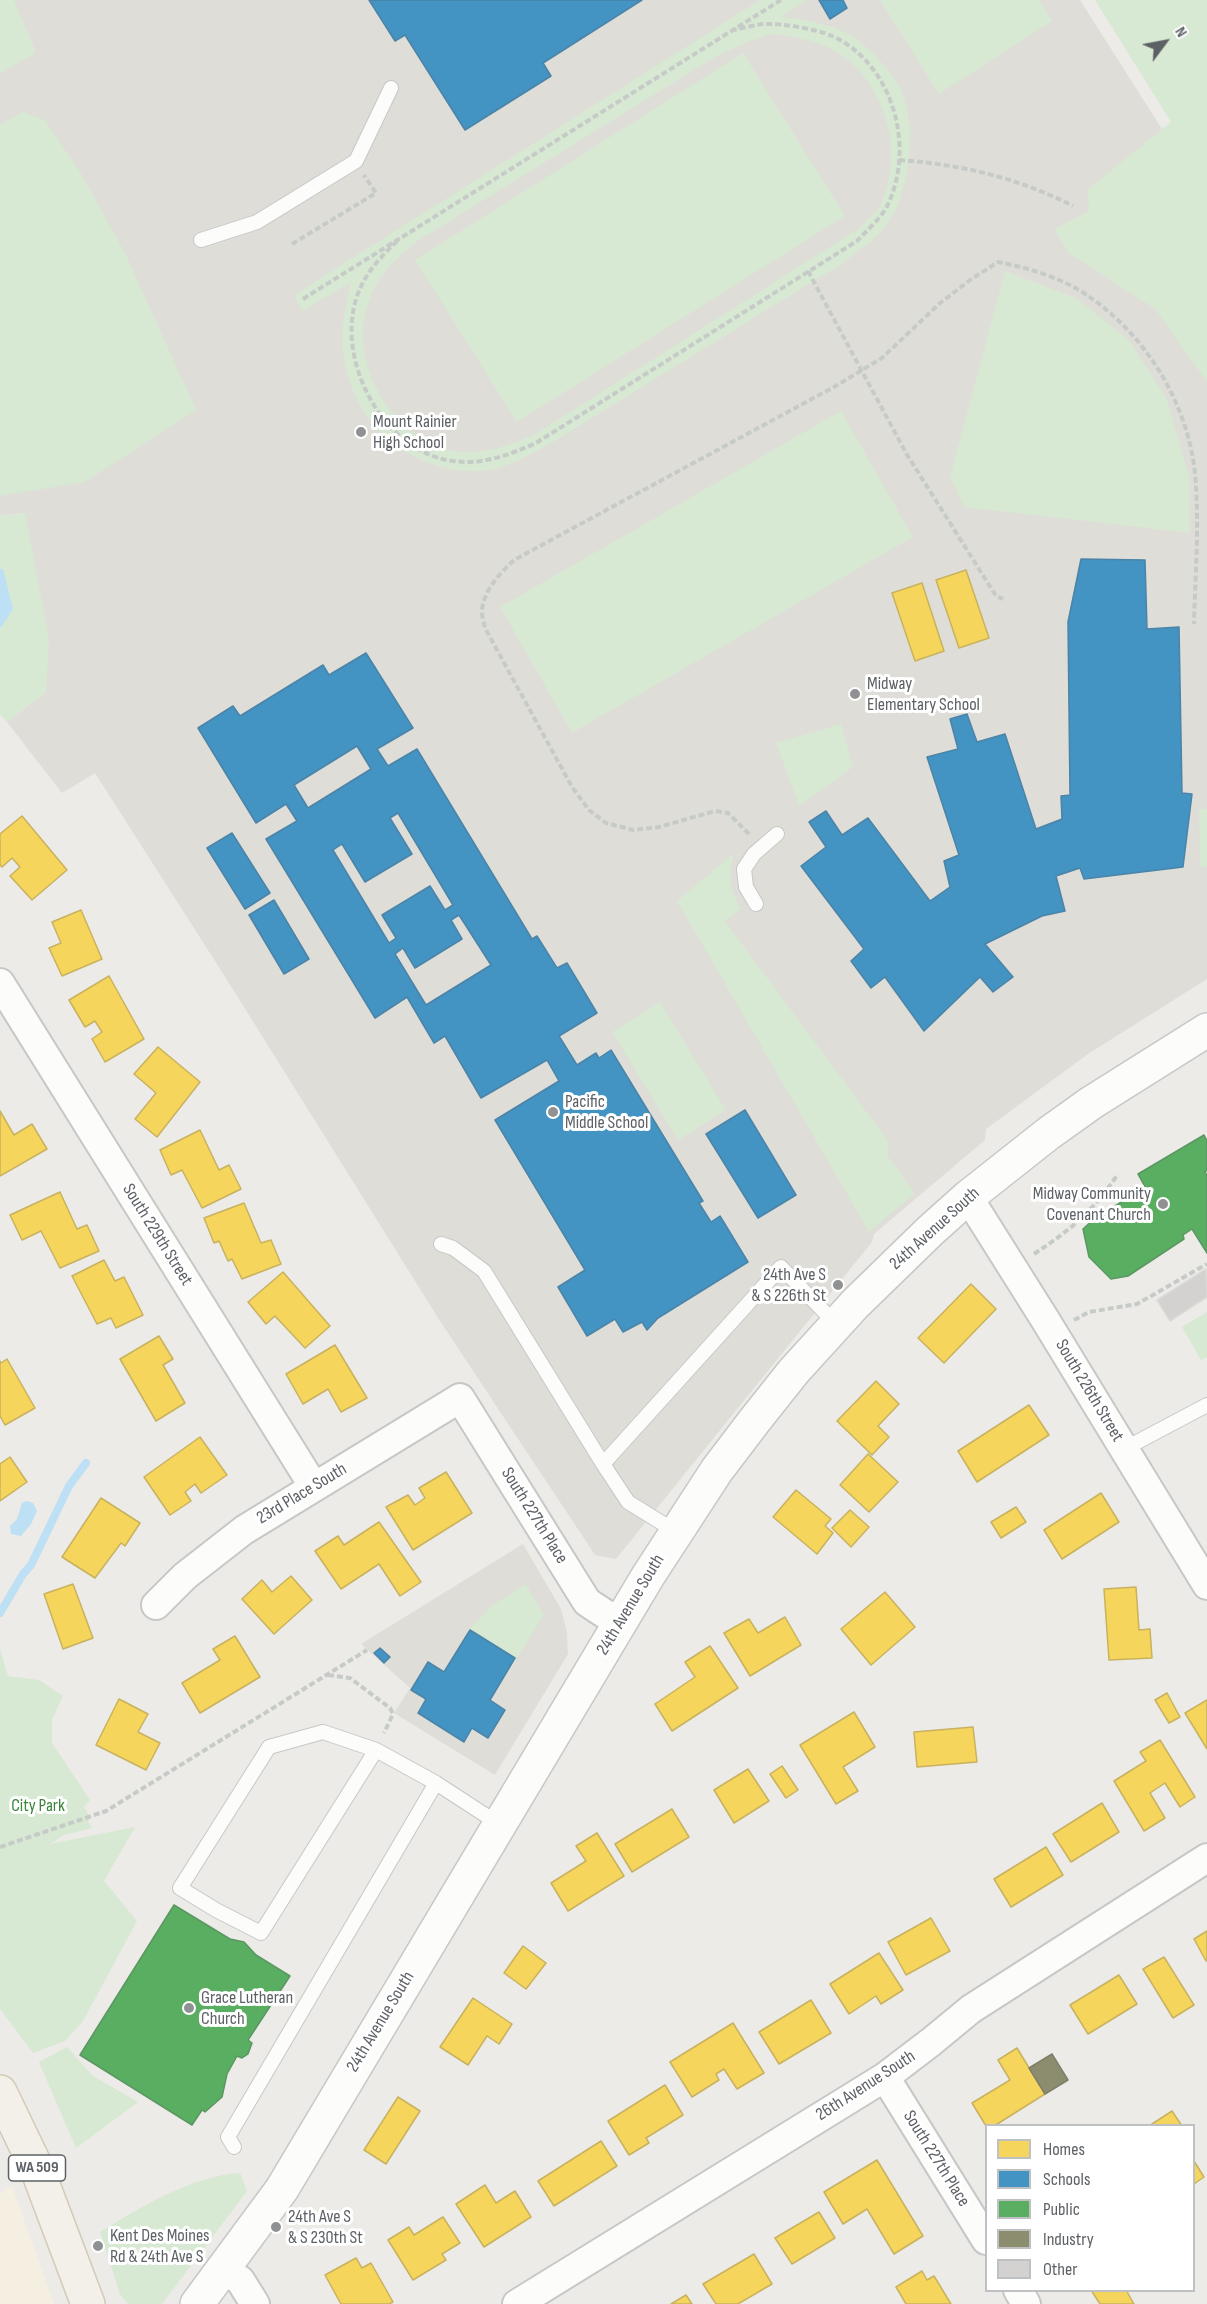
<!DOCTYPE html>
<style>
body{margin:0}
#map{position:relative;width:1207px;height:2304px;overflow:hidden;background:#ecebe7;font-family:"Sofia Sans Condensed",sans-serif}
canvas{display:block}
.legend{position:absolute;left:985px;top:2124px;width:210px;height:168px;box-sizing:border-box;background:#fff;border:2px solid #bec0c1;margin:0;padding:8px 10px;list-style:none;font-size:18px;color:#5d6165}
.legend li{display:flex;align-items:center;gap:12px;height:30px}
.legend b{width:30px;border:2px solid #bec0c1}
.north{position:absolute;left:1135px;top:12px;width:60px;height:60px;-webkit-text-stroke:4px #fff;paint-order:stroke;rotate:58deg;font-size:16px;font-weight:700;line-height:24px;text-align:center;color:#5d6165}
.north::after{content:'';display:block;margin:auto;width:21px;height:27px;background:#5d6165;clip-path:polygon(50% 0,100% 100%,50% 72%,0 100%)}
</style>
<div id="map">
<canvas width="1207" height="2304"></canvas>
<ul class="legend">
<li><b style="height:16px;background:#f6d55c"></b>Homes</li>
<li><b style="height:16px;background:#4393c3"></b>Schools</li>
<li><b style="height:16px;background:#5aae61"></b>Public</li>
<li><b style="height:16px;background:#8c8c6e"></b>Industry</li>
<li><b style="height:16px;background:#d3d2d0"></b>Other</li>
</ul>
<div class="north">N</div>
</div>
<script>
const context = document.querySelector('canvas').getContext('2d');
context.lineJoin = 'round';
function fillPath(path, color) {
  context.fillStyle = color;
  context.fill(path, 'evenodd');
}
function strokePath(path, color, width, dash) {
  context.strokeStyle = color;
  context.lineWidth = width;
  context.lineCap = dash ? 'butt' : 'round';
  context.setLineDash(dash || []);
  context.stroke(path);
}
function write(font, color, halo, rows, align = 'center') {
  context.font = font + ' "Sofia Sans Condensed",sans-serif';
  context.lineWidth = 6;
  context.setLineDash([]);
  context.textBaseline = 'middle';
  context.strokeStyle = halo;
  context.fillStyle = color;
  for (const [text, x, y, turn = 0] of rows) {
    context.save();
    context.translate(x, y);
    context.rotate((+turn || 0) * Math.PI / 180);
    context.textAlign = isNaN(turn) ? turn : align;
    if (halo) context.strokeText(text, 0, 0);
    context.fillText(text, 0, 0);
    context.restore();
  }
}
const commercial = new Path2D(`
 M 12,2186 L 54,2304 L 0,2304 L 0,2194 Z`);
const education = new Path2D(`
 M 0,0 L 1080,0 L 1207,200 L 1207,979 L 1088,1054 L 986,1129 L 985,1140 L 874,1234 L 872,1242 L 616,1559 L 595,1555 L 440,1321 L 229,983 L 95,773 L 62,793 L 7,722 L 46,692 L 24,513 L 0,516 Z
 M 523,1544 L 561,1609 L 567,1633 L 568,1654 L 495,1775 L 394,1713 L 410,1688 L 361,1644 Z`);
const green = new Path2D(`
 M 0,0 L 14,0 L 36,52 L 0,74 Z
 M 760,0 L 807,0 L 781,17 C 805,19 830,24 852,36 C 858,39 864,46 870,50 C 881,61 894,76 901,90 C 917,126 911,187 890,220 C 879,238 860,250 843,263 L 548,445 C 532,453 515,463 498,468 C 456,480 402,458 374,426 C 359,408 348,383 344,360 C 339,333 346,309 350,283 L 302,311 L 294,295 ZM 771,34 C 798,37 827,42 848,60 C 888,94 902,153 882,202 C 878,211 865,221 858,229 L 537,433 C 513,444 491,453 463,452 C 403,448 351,373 365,315 C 373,281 390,263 416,242 L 715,57 L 745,43 Z
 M 880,0 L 1039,0 L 1052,21 L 939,94 Z
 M 1095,0 L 1207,0 L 1207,382 L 1155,309 L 1069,253 L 1054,229 L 1089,211 L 1088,189 L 1171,122 Z
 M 743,53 L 845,216 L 517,422 L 415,260 Z
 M 23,112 L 45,120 L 82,175 L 125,253 L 196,410 L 85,482 L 0,496 L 0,125 Z
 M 1005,271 L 1076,298 L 1128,339 L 1166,397 L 1189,476 L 1190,533 L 964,507 L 950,477 Z
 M 841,411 L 913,537 L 572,733 L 500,607 Z
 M 25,513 L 49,639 L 46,692 L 7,722 L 0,715 L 0,629 L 2,628 L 3,569 L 0,569 L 0,516 Z
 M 841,724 L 853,767 L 799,806 L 776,743 Z
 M 1199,809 L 1207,809 L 1207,867 L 1200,866 Z
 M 734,853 C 728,877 728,887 741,908 L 725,921 L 889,1142 L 887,1155 L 915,1193 L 869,1232 L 677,901 Z
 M 660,1002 L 726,1110 L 678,1140 L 612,1032 Z
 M 1207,1312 L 1207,1357 L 1201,1360 L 1182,1327 Z
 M 526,1584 L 544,1615 L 514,1663 L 466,1633 L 491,1606 Z
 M 0,1649 L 8,1676 L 39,1680 L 63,1696 L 52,1720 L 52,1743 L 90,1800 L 84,1807 L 91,1818 L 88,1821 L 92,1828 L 64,1835 L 50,1844 L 135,1827 L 104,1881 L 137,1921 L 83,2021 L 65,2041 L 33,2053 L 0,2009 Z
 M 67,2047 L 93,2076 L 138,2102 L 76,2148 L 39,2062 Z
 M 240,2173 L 247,2191 L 162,2304 L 128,2304 L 120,2294 L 100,2232 C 141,2207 191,2176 240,2173 Z`);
const water = new Path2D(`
 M 0,569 L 3,569 L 13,609 L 0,629 Z
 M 27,1501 L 33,1503 L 37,1511 L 31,1524 L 21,1536 L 11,1534 L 10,1526 L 17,1519 L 22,1503 Z`);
const homes = new Path2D(`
 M 966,570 L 989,638 L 959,648 L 936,580 Z
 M 922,583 L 944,651 L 915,661 L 892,593 Z
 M 22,816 L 67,870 L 32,900 L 10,876 L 20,867 L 12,858 L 2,867 L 0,865 L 0,834 Z
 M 81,910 L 102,959 L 62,976 L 49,948 L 61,943 L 52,922 Z
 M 109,976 L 144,1039 L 105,1062 L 92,1039 L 102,1032 L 95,1021 L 85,1027 L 69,1000 Z
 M 158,1047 L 200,1082 L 157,1137 L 135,1119 L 156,1093 L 134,1074 Z
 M 0,1111 L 14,1135 L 32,1124 L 47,1149 L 0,1176 Z
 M 200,1130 L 219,1170 L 229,1165 L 241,1189 L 202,1208 L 182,1170 L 171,1175 L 160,1150 Z
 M 60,1192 L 77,1229 L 87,1225 L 99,1251 L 60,1268 L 41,1231 L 22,1240 L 10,1215 Z
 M 244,1203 L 261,1243 L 271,1240 L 281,1264 L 242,1279 L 232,1259 L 228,1261 L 219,1241 L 214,1243 L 204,1218 Z
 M 104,1260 L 115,1281 L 124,1277 L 143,1315 L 116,1328 L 111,1318 L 97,1324 L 72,1276 Z
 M 283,1272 L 330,1326 L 305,1348 L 275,1316 L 266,1324 L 248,1302 Z
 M 971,1284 L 996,1309 L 944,1363 L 918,1338 Z
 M 159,1336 L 173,1359 L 163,1365 L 185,1403 L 156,1421 L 120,1359 Z
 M 335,1345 L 367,1398 L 341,1412 L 328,1389 L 303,1404 L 286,1374 Z
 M 7,1359 L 35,1408 L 5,1425 L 0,1416 L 0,1361 L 1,1363 Z
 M 876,1381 L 899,1404 L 878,1426 L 889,1437 L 872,1455 L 837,1421 Z
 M 1029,1405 L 1049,1435 L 977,1482 L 958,1451 Z
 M 200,1437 L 227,1475 L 201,1493 L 195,1484 L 185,1492 L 191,1501 L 170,1515 L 144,1477 Z
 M 868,1454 L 898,1482 L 869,1512 L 840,1485 Z
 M 10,1457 L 27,1482 L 0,1501 L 0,1464 Z
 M 446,1472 L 472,1513 L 413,1550 L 386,1507 L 408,1495 L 415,1505 L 425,1498 L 419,1488 Z
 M 796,1490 L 831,1519 L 825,1526 L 833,1533 L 817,1554 L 773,1517 Z
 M 1101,1493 L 1119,1522 L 1062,1559 L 1044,1530 Z
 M 101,1498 L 140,1523 L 125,1546 L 121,1543 L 95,1578 L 62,1557 Z
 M 1016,1507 L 1026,1522 L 1001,1538 L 991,1522 Z
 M 850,1510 L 869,1527 L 851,1547 L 832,1528 Z
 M 379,1522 L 421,1582 L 400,1596 L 379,1564 L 341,1589 L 315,1551 L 338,1536 L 344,1545 Z
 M 291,1576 L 312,1600 L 274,1634 L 242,1599 L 262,1580 L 272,1592 Z
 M 73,1584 L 93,1638 L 63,1649 L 44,1594 Z
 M 1136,1587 L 1139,1630 L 1150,1629 L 1152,1658 L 1109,1660 L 1104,1589 Z
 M 885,1592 L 915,1627 L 871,1665 L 841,1629 Z
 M 785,1617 L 801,1645 L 750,1676 L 724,1633 L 749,1619 L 758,1633 Z
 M 235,1636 L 260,1677 L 200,1713 L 182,1683 L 220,1660 L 213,1649 Z
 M 710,1646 L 738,1688 L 672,1731 L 655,1704 L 695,1677 L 685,1662 Z
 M 1167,1693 L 1180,1717 L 1169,1723 L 1155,1700 Z
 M 119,1699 L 148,1714 L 138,1732 L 160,1743 L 146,1770 L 96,1745 Z
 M 1207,1700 L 1207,1749 L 1185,1713 Z
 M 854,1712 L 875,1747 L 843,1767 L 858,1791 L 836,1804 L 800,1745 Z
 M 973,1727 L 977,1762 L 917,1767 L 914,1732 Z
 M 1160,1740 L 1195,1797 L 1180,1807 L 1165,1783 L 1150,1793 L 1165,1818 L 1144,1831 L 1114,1781 L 1146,1761 L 1140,1752 Z
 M 782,1766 L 798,1790 L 786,1798 L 770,1774 Z
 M 748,1769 L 769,1801 L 734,1823 L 714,1790 Z
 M 1102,1803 L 1119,1832 L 1071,1862 L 1053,1834 Z
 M 672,1809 L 689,1837 L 632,1872 L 615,1844 Z
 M 597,1833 L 624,1876 L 568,1911 L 551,1883 L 586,1861 L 576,1846 Z
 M 1046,1847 L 1063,1875 L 1011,1907 L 994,1879 Z
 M 931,1918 L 950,1951 L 906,1975 L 888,1942 Z
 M 1207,1931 L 1207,1960 L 1206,1961 L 1194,1939 Z
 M 523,1946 L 546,1963 L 526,1989 L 504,1973 Z
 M 879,1953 L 903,1990 L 881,2004 L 876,1996 L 849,2014 L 830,1984 Z
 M 1164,1957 L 1194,2005 L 1173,2018 L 1143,1969 Z
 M 1119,1975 L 1137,2004 L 1088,2034 L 1070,2005 Z
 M 473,1998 L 512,2024 L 499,2044 L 487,2036 L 468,2065 L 440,2047 Z
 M 811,2000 L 831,2033 L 779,2064 L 759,2032 Z
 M 733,2023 L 764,2073 L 737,2089 L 724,2069 L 716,2074 L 719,2080 L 692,2097 L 670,2062 Z
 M 1017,2048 L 1045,2094 L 994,2126 L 986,2126 L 972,2103 L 1010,2080 L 998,2060 Z
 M 665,2085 L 683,2115 L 646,2138 L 649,2143 L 629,2155 L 608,2121 Z
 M 398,2097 L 420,2111 L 386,2164 L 364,2150 Z
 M 1172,2111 L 1182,2126 L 1149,2126 Z
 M 601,2141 L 617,2166 L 554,2206 L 538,2181 Z
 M 877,2160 L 923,2236 L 894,2254 L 867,2209 L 843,2224 L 824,2192 Z
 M 1194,2161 L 1204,2177 L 1194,2184 Z
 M 485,2185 L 496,2203 L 515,2191 L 531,2217 L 484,2247 L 456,2204 Z
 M 819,2212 L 835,2238 L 792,2264 L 775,2238 Z
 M 443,2217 L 460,2243 L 442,2254 L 446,2260 L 413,2280 L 388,2240 L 409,2227 L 414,2235 Z
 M 754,2254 L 772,2284 L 738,2304 L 716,2304 L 703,2284 Z
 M 356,2258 L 362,2268 L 371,2263 L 393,2302 L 389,2304 L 341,2304 L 325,2275 Z
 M 922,2271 L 927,2280 L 934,2276 L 951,2304 L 906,2304 L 896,2287 Z
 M 1091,2290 L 1126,2290 L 1134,2304 L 1100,2304 Z
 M 686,2295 L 692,2304 L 671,2304 Z`);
const schools = new Path2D(`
 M 369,0 L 642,0 L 543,63 L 551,76 L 465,130 L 405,35 L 395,41 Z
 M 819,0 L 843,0 L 847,8 L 830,19 Z
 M 1081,559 L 1145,560 L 1147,629 L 1179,627 L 1182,793 L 1192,794 L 1183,867 L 1084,879 L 1080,868 L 1056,876 L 1065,911 L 1042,916 L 985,944 L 1013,977 L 993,992 L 980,977 L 924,1031 L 885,977 L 871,988 L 851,961 L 864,949 L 801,866 L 826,847 L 809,822 L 826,811 L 842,835 L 868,818 L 930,901 L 950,887 L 944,861 L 959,855 L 927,757 L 958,749 L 950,719 L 967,714 L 977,742 L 1005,734 L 1036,829 L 1062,819 L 1061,796 L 1070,795 L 1068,622 Z
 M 366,653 L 413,728 L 377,749 L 388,766 L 417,749 L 532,939 L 537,936 L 557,968 L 567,963 L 597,1013 L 559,1036 L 577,1065 L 596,1053 L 599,1058 L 611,1050 L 703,1201 L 699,1203 L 711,1222 L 720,1216 L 748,1262 L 658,1318 L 647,1330 L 642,1322 L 623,1332 L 615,1319 L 587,1336 L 558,1287 L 585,1270 L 495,1120 L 559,1081 L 547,1060 L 481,1098 L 445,1036 L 434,1043 L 407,997 L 375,1018 L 266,839 L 297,821 L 286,804 L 256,823 L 198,728 L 233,706 L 240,716 L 323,665 L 329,675 ZM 357,746 L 371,769 L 308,808 L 294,785 ZM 398,813 L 453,905 L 445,910 L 430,886 L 382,915 L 396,938 L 389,943 L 333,850 L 342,844 L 365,882 L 412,854 L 390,818 ZM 459,915 L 491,965 L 426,1005 L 395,954 L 403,948 L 415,968 L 462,939 L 451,920 Z
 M 232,833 L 270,893 L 245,909 L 207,848 Z
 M 274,900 L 309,959 L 284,974 L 249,915 Z
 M 745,1110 L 796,1195 L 758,1218 L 706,1134 Z
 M 470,1630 L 515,1658 L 490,1700 L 505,1710 L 488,1738 L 472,1728 L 464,1742 L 418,1713 L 426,1699 L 411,1690 L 428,1662 L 444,1672 Z
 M 380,1648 L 390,1657 L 384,1663 L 374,1653 Z`);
const public = new Path2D(`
 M 1204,1135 L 1207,1141 L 1207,1170 L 1205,1172 L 1207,1175 L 1207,1253 L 1192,1229 L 1183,1235 L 1184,1239 L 1128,1276 L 1111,1279 L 1089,1257 L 1083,1229 L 1093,1220 L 1145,1187 L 1138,1174 Z
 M 174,1905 L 230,1939 L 244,1942 L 256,1955 L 290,1976 L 248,2040 L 252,2043 L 248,2054 L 242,2058 L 237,2056 L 227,2074 L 222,2097 L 205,2112 L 202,2110 L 192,2125 L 80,2055 Z`);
const industry = new Path2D(`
 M 1052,2054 L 1068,2080 L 1045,2094 L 1029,2068 Z`);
const stream = new Path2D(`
 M 0,1613 L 23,1574 L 31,1565 L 69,1486 L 86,1463`);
const building = new Path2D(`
 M 1206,1269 L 1207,1297 L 1170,1321 L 1157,1300 Z`);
const path = new Path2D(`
 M 899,160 C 959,164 1019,178 1073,206
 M 397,241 C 382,256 367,271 359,291 C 332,356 382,452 453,461 C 483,465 509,455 536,443 L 857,241 C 868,229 883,217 889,202 C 915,144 892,63 832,36 C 816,29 781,23 764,24 C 754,25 743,28 733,30
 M 292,244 L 376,193 L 364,175
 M 808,271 L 906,453 L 996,596 L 1003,599
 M 303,299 L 781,0
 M 749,834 L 728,813 L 715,811 L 659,827 L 633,830 L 606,823 L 589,810 L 572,787 L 485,628 C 484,622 481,615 482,609 C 485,589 500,573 514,560 L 834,387 L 882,358 L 939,304 L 970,280 L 998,262 C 1030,268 1065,279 1091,298 C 1151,340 1193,413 1196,487 C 1199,532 1195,578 1194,624
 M 1034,1254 C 1073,1228 1091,1213 1118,1174
 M 1074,1320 L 1089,1312 L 1137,1304 L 1207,1264
 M 328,1675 L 350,1678 L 390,1708 L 393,1714 L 384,1733
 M 0,1847 L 106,1811 L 367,1650`);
const service = new Path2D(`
 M 201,240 L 257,222 L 356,161 L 391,88
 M 756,904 L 746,887 L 744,869 L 754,854 L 777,834
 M 441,1244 L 453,1248 L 484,1271 L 603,1464 L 628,1502 L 675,1531
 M 1124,1449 L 1207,1405
 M 603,1464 L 781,1267 L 836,1324
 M 323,1732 L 376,1750 L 261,1933 L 216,1910 L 180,1888 L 269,1747 Z
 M 376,1750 L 436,1783 L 499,1824
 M 234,2147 L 228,2137 L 436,1783`);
const minor = new Path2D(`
 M 0,983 L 314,1487
 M 968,1197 L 1046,1321 L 1207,1585
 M 156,1605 L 185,1576 L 244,1530 L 460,1398 L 587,1602 L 619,1623
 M 885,2077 L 986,2240
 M 223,2270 L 240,2280 L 255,2304
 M 1018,2290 L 1026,2304
 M 517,2304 L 885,2077 L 931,2042 L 971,2009 L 1207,1858`);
const tertiary = new Path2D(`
 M 197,2304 L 282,2189 L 648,1576 L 717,1470 L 755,1420 L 794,1371 L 855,1304 L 930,1231 L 968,1197 L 1049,1133 L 1091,1103 L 1207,1030`);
const primary = new Path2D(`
 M 0,2092 L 37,2169 L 88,2304`);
const markers = [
 [361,432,6,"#8f9192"],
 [855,694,6,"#8f9192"],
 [553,1112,6,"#8f9192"],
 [1163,1204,6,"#8f9192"],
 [838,1285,6,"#8f9192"],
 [189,2008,6,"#8f9192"],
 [276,2227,6,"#8f9192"],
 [98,2246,6,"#8f9192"]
];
const shields = [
 [37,2168,57]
];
const shieldNames = [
 ["WA 509",37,2168]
];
const poiNames = [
 ["Mount Rainier",373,422],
 ["High School",373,443],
 ["Midway",867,684],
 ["Elementary School",867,705],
 ["Pacific",565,1102],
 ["Middle School",565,1123],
 ["Midway Community",1151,1194,"right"],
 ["Covenant Church",1151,1215,"right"],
 ["24th Ave S",826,1275,"right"],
 ["& S 226th St",826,1296,"right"],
 ["Grace Lutheran",201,1998],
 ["Church",201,2019],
 ["24th Ave S",288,2217],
 ["& S 230th St",288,2238],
 ["Kent Des Moines",110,2236],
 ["Rd & 24th Ave S",110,2257]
];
const streetNames = [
 ["24th Avenue South",935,1229,-42],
 ["South 229th Street",157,1235,58],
 ["South 226th Street",1089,1391,59],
 ["23rd Place South",302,1494,-31],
 ["South 227th Place",534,1516,58],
 ["24th Avenue South",631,1605,-59],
 ["24th Avenue South",381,2022,-59],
 ["26th Avenue South",866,2086,-33],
 ["South 227th Place",936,2159,58]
];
const parkNames = [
 ["City Park",38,1806]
];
fillPath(commercial, '#f5efe1');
fillPath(education, '#dfddd7');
fillPath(green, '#d7e8d3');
fillPath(water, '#bde0f5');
fillPath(homes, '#f6d55c');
strokePath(homes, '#c8b25f', 1.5);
fillPath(schools, '#4393c3');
strokePath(schools, '#4b84a7', 1.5);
fillPath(public, '#5aae61');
strokePath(public, '#5b9762', 1.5);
fillPath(industry, '#8c8c6e');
strokePath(industry, '#7e7f6b', 1.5);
strokePath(stream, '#bde0f5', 8);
fillPath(building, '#d3d2d0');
strokePath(building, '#dcdad6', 1.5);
strokePath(service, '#c6c7c7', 16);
strokePath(minor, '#c6c7c7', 32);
strokePath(tertiary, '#c6c7c7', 36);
strokePath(primary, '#d3c9b6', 36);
strokePath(path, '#c6cbc8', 4, [6, 3]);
strokePath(service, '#fcfcfb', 14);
strokePath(minor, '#fcfcfb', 28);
strokePath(tertiary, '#fcfcfb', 33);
strokePath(primary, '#f2f0e9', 33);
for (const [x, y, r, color] of markers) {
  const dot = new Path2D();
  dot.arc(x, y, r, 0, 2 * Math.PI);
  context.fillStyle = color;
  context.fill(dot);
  strokePath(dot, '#fff', 2);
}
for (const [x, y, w] of shields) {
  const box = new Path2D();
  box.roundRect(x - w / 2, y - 13, w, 26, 4.5);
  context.fillStyle = '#fff';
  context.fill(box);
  strokePath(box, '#5d6165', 1.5);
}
write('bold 16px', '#5d6165', null, shieldNames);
write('18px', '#5d6165', '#fff', poiNames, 'left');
write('18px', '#5d6165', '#fff', streetNames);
write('18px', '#3b863a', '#fff', parkNames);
</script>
